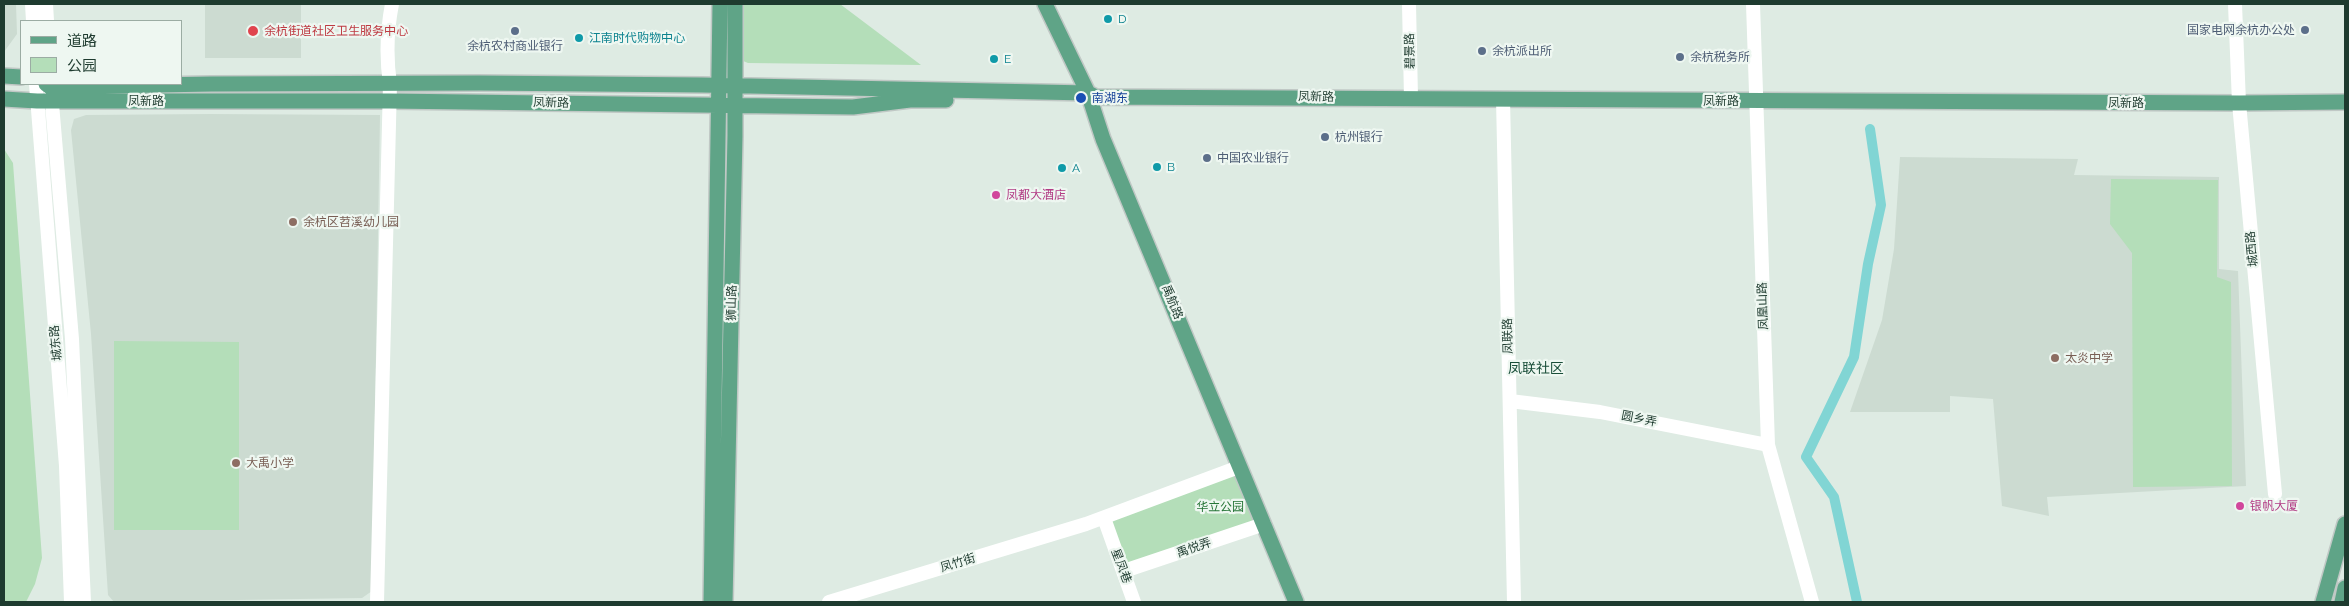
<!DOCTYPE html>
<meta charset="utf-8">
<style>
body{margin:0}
#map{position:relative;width:2349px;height:606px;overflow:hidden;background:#deebe3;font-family:Raleway,"Noto Sans SC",sans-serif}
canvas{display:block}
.frame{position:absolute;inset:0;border:5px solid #1e3b2f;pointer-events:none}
.legend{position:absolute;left:20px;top:20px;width:162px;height:65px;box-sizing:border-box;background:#eef7f1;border:1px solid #9baca3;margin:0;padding:6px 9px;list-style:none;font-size:15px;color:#1e3b2f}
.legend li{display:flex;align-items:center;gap:10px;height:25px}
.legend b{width:25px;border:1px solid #9baca3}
</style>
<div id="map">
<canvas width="2349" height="606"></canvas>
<div class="frame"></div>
<ul class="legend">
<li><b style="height:6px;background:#5fa487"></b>道路</li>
<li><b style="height:14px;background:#b4deb9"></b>公园</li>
</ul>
</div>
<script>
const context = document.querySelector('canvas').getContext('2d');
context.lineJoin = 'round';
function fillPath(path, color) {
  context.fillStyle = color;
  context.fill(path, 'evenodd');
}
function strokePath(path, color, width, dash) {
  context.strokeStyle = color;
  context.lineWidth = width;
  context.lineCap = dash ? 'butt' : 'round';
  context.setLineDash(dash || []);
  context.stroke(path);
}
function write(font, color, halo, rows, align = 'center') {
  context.font = font + ' Raleway,"Noto Sans SC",sans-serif';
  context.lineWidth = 4.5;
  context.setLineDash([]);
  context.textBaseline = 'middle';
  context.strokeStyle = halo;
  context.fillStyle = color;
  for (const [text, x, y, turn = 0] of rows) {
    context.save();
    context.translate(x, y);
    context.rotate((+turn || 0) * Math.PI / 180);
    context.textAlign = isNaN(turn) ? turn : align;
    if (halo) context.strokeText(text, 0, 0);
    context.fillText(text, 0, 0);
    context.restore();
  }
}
const built = new Path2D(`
 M 4,4 L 16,4 L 17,34 L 4,52 Z
 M 205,4 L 301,4 L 301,58 L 205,58 Z
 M 210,114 L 380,115 L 372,591 L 362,598 L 114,602 L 108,595 L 91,334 L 71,130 L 74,119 L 86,115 Z
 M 1900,157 L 2078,159 L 2074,175 L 2219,177 L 2219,269 L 2238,271 L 2246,486 L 2047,497 L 2049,516 L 2002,506 L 1993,399 L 1950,396 L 1950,412 L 1850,412 L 1882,320 L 1894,249 Z`);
const green = new Path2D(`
 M 736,4 L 840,4 L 921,65 L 748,63 L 736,58 Z
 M 4,149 L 13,163 L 42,558 L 35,584 L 26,602 L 4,602 Z
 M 2111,179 L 2218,180 L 2217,277 L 2231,282 L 2232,486 L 2133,487 L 2132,253 L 2110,224 Z
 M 114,341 L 239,342 L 239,530 L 114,530 Z
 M 1237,473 L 1259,522 L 1127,564 L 1105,522 Z`);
const canal = new Path2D(`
 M 1857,602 L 1834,497 L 1806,457 L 1854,357 L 1868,264 L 1881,205 L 1870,129`);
const minor = new Path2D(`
 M 32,4 L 33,21
 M 46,4 L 47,21
 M 1409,4 L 1411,98
 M 1753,4 L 1768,445 L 1812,602
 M 2235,4 L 2239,103 L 2275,494
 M 36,84 L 66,466 L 71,602
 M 51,92 L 72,339 L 84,602
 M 1503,99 L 1514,602
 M 1510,401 L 1600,412 L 1768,445
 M 1104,518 L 1134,602
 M 1124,571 L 1264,524
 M 377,602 L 390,84 C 386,57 387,30 392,4
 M 829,602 L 1086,524 L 1239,467`);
const major = new Path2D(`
 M 1045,4 L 1088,93 L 1103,139 L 1296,602
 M 4,76 L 21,77
 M 46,84 L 50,87 L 211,84 L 479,83 L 702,85 L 1088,93 L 1096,97 L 2239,103 L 2345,102
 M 4,99 L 37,101 L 389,101 L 853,107 L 910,100 L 946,100
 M 711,602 L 720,4
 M 725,602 L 735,136 L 735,4
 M 2323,602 L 2345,524
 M 2342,602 L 2345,588`);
const markers = [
 [1108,19,5,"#0f9aa8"],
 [2305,30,5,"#5c6f8a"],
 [253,31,6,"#e0444e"],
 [515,31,5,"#5c6f8a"],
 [579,38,5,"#0f9aa8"],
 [1482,51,5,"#5c6f8a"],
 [1680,57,5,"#5c6f8a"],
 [994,59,5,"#0f9aa8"],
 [1081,98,6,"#1a4fb4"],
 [1325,137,5,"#5c6f8a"],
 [1207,158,5,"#5c6f8a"],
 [1157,167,5,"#0f9aa8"],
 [1062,168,5,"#0f9aa8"],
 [996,195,5,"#d1479c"],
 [293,222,5,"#8d6e63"],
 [2055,358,5,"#8d6e63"],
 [236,463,5,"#8d6e63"],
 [2240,506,5,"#d1479c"]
];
const cultureNames = [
 ["D",1118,19],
 ["江南时代购物中心",589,38],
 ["E",1004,59],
 ["B",1167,167],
 ["A",1072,168]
];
const serviceNames = [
 ["国家电网余杭办公处",2295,30,"right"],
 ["余杭农村商业银行",515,46,"center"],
 ["余杭派出所",1492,51],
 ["余杭税务所",1690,57],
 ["杭州银行",1335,137],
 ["中国农业银行",1217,158]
];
const healthNames = [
 ["余杭街道社区卫生服务中心",264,31]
];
const streetNames = [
 ["碧景路",1410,51,-91],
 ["凤新路",1316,97,1],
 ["凤新路",146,101],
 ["凤新路",1721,101],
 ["凤新路",551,103,1],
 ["凤新路",2126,103],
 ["城西路",2252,249,-95],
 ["禹航路",1172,302,68],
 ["狮山路",732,303,-89],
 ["凤凰山路",1763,306,-92],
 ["凤联路",1508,336,-91],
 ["城东路",56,343,-95],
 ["圆乡弄",1639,419,11],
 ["禹悦弄",1194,548,-19],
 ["凤竹街",958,563,-17],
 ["星凤巷",1121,566,69]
];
const transitNames = [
 ["南湖东",1092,98]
];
const hotelNames = [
 ["凤都大酒店",1006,195],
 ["银帆大厦",2250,506]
];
const educationNames = [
 ["余杭区苕溪幼儿园",303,222],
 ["太炎中学",2065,358],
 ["大禹小学",246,463]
];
const parkNames = [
 ["华立公园",1220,507]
];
const neighbourhoodNames = [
 ["凤联社区",1536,369]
];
fillPath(built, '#ccdbd1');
fillPath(green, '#b4deb9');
strokePath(canal, '#81d5d4', 10);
strokePath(major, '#c0c8c5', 18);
strokePath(minor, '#fff', 14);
strokePath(major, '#5fa487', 15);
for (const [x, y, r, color] of markers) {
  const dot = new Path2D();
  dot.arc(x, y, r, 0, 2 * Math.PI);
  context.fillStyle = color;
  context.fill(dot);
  strokePath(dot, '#eef7f1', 2);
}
write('12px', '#0d838f', '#eef7f1', cultureNames, 'left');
write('12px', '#4e5e75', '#eef7f1', serviceNames, 'left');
write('12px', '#be3a42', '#eef7f1', healthNames, 'left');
write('12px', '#1e3b2f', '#eef7f1', streetNames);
write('12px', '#164399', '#eef7f1', transitNames, 'left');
write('12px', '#b23c85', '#eef7f1', hotelNames, 'left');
write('12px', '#785e54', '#eef7f1', educationNames, 'left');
write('12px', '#267537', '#eef7f1', parkNames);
write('14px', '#194e39', '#eef7f1', neighbourhoodNames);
</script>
